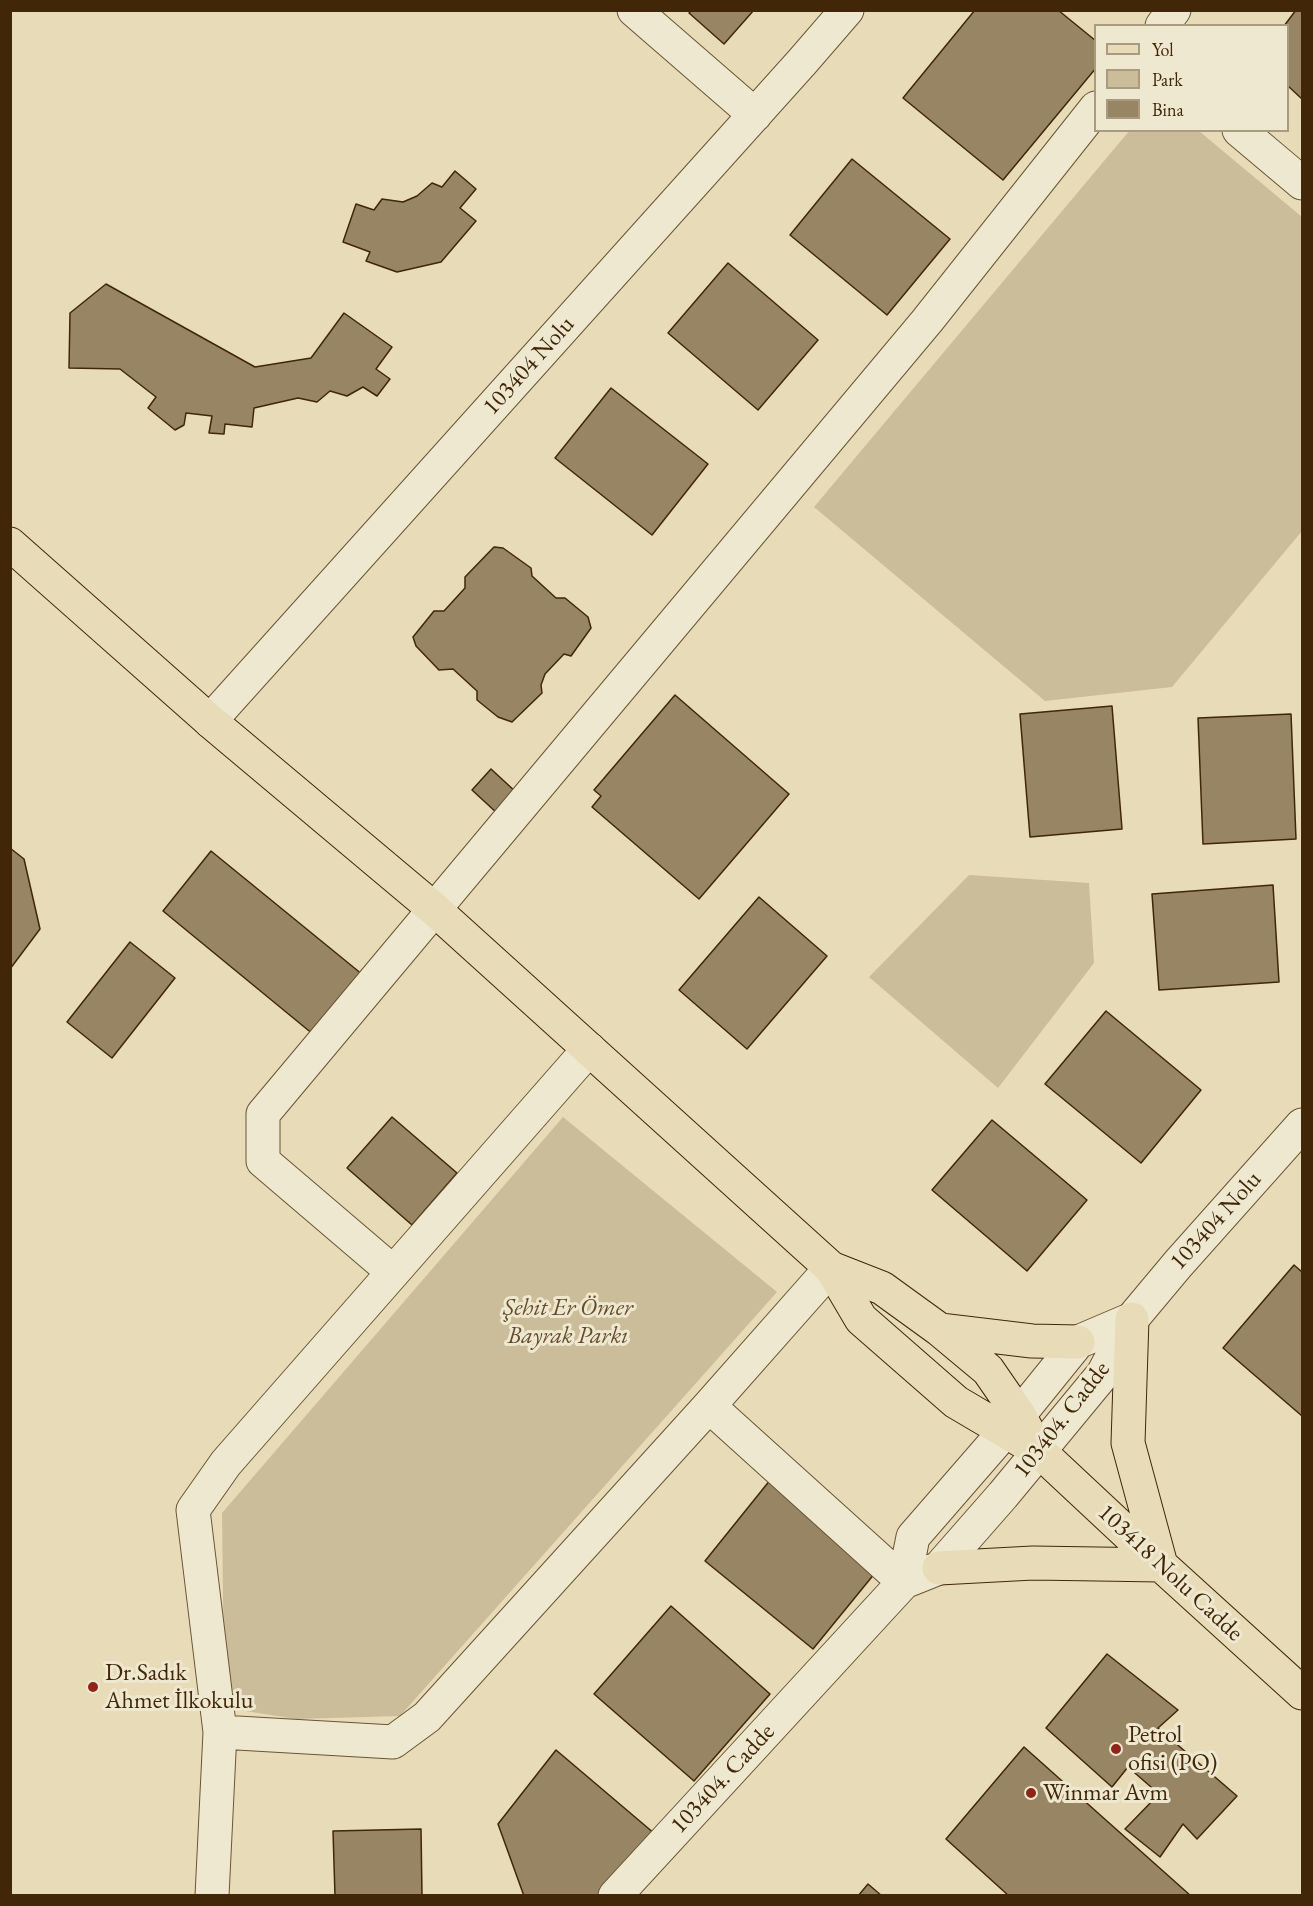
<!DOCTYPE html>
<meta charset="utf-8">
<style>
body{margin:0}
#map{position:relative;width:1313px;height:1906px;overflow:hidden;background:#e7dcb7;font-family:"EB Garamond",serif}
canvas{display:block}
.frame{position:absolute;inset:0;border:12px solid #412608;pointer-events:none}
.legend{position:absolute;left:1094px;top:24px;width:195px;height:108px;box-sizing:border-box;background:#efe8d0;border:2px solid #a99a80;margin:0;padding:8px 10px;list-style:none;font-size:18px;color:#412608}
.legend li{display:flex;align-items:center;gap:12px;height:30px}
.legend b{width:30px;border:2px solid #a99a80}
</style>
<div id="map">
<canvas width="1313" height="1906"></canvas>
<div class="frame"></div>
<ul class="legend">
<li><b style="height:8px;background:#e7dcb7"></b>Yol</li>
<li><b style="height:16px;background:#cbbd99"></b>Park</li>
<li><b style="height:16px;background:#978563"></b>Bina</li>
</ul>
</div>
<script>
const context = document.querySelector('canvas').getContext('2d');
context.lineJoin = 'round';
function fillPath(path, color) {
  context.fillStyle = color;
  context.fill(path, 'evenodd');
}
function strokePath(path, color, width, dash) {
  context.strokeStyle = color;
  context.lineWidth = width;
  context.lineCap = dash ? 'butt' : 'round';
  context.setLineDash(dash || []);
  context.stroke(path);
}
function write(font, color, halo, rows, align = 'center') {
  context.font = font + ' "EB Garamond",serif';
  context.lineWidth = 6;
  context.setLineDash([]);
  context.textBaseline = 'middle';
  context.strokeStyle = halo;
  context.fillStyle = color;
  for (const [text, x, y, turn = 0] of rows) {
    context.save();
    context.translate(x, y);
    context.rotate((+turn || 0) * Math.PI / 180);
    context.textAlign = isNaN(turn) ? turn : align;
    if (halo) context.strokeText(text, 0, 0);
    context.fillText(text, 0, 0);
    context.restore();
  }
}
const green = new Path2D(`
 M 1130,130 L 1199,131 L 1302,217 L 1302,531 L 1172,687 L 1045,701 L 814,507 Z
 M 969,875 L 1089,883 L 1094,963 L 998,1088 L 869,977 Z
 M 563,1117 L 777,1292 L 400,1716 L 296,1719 L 233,1709 L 224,1680 L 222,1513 Z`);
const building = new Path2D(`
 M 692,10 L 754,10 L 724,44 L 689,13 Z
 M 975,10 L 1058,10 L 1096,41 L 1096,68 L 1003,180 L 903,98 Z
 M 1296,10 L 1302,10 L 1302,99 L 1288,86 L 1288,26 L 1284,26 Z
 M 852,159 L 950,239 L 887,315 L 790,235 Z
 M 455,171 L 476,189 L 460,208 L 476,221 L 441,262 L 397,272 L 366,261 L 370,252 L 343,242 L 356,204 L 374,210 L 382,199 L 403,202 L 417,196 L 432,183 L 442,187 Z
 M 728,263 L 818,340 L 758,410 L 668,333 Z
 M 106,284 L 255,367 L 311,358 L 344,313 L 392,347 L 376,369 L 390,379 L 377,396 L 363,387 L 347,396 L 330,391 L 317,402 L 298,398 L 254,408 L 252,427 L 225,424 L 224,434 L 209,433 L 212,416 L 186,413 L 184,425 L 175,430 L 148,408 L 156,397 L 120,369 L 69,368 L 70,313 Z
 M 611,388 L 708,464 L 652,535 L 555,458 Z
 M 494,547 L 503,548 L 531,568 L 532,576 L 556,598 L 565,598 L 588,617 L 591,628 L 571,656 L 564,654 L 545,674 L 541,685 L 542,693 L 512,722 L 498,717 L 477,700 L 477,691 L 453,669 L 439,670 L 416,646 L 413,637 L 434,611 L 444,611 L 465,588 L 465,577 Z
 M 675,695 L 789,794 L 699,899 L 592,807 L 601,796 L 594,790 Z
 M 1112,706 L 1122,829 L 1030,837 L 1020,714 Z
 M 1291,714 L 1296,839 L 1203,844 L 1198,718 Z
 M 491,769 L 517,793 L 498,814 L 472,790 Z
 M 10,848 L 24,859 L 40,929 L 10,969 Z
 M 211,851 L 363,975 L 314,1035 L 163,911 Z
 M 1273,885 L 1279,982 L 1159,990 L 1152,894 Z
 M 759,897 L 827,956 L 747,1049 L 679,990 Z
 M 130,942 L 175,978 L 112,1058 L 67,1022 Z
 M 1106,1011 L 1201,1090 L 1141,1163 L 1045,1084 Z
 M 392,1117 L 457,1173 L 412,1225 L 347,1168 Z
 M 992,1120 L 1087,1200 L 1027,1271 L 932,1190 Z
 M 1294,1265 L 1302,1272 L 1302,1416 L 1223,1348 Z
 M 775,1474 L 884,1562 L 813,1649 L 705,1561 Z
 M 671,1606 L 770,1694 L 694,1781 L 594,1694 Z
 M 1107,1654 L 1178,1710 L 1158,1728 L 1237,1796 L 1197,1839 L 1183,1824 L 1160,1857 L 1125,1829 L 1159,1794 L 1128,1767 L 1112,1787 L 1046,1728 Z
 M 1024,1747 L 1191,1896 L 1009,1896 L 946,1839 Z
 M 556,1750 L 655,1834 L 597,1896 L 524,1896 L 498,1824 Z
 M 421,1829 L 422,1896 L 335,1896 L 333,1831 Z
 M 868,1884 L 882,1896 L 858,1896 Z`);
const minor = new Path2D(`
 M 634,10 L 755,115
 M 1162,26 L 1174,10
 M 1239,130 L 1302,183
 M 210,721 L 802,62 L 847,10
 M 393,1272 L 263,1161 L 263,1114 L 927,321 L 1096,108
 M 709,1406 L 904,1582
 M 904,1582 L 913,1537 L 1019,1415 L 1078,1342 L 1132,1319
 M 220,1732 L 393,1742 L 427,1717 L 709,1406 L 831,1268
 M 212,1896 L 220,1732 L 193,1510 L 226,1463 L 589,1049
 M 615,1896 L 904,1582 L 939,1568 L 1003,1495 L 1103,1374 L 1132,1319 L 1178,1264 L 1302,1125`);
const major = new Path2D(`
 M 10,544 L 210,721 L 434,909 L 831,1268 L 861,1319 L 956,1402 L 1039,1451 L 1161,1565 L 1302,1693
 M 831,1268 L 882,1288 L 940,1330 L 988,1370 L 1019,1415 L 1038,1450
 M 940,1330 L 1032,1341 L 1078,1342
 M 939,1568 L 1033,1563 L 1161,1565 L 1128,1443 L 1132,1319`);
const markers = [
 [93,1687,6,"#8f2418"],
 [1116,1749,6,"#8f2418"],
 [1031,1793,6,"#8f2418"]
];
const streetNames = [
 ["103404 Nolu",529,366,-48],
 ["103404 Nolu",1216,1221,-48],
 ["103404. Cadde",1062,1420,-52],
 ["103418 Nolu Cadde",1170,1573,43],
 ["103404. Cadde",723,1779,-47]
];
const parkNames = [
 ["Şehit Er Ömer",568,1308],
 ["Bayrak Parkı",568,1336]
];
const poiNames = [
 ["Dr.Sadık",105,1673],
 ["Ahmet İlkokulu",105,1701],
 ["Petrol",1128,1735],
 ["ofisi (PO)",1128,1763],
 ["Winmar Avm",1043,1793]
];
fillPath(green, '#cbbd99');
fillPath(building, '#978563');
strokePath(building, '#412608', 1.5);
strokePath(minor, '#6a5434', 35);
strokePath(major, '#412608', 35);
strokePath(minor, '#efe8d0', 33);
strokePath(major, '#e7dcb7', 33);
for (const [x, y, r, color] of markers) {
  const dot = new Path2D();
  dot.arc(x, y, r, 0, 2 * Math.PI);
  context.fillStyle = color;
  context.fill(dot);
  strokePath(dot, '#efe8d0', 2);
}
write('24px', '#412608', '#efe8d0', streetNames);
write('italic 24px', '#644c2c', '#efe8d0', parkNames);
write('24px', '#412608', '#efe8d0', poiNames, 'left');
</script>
